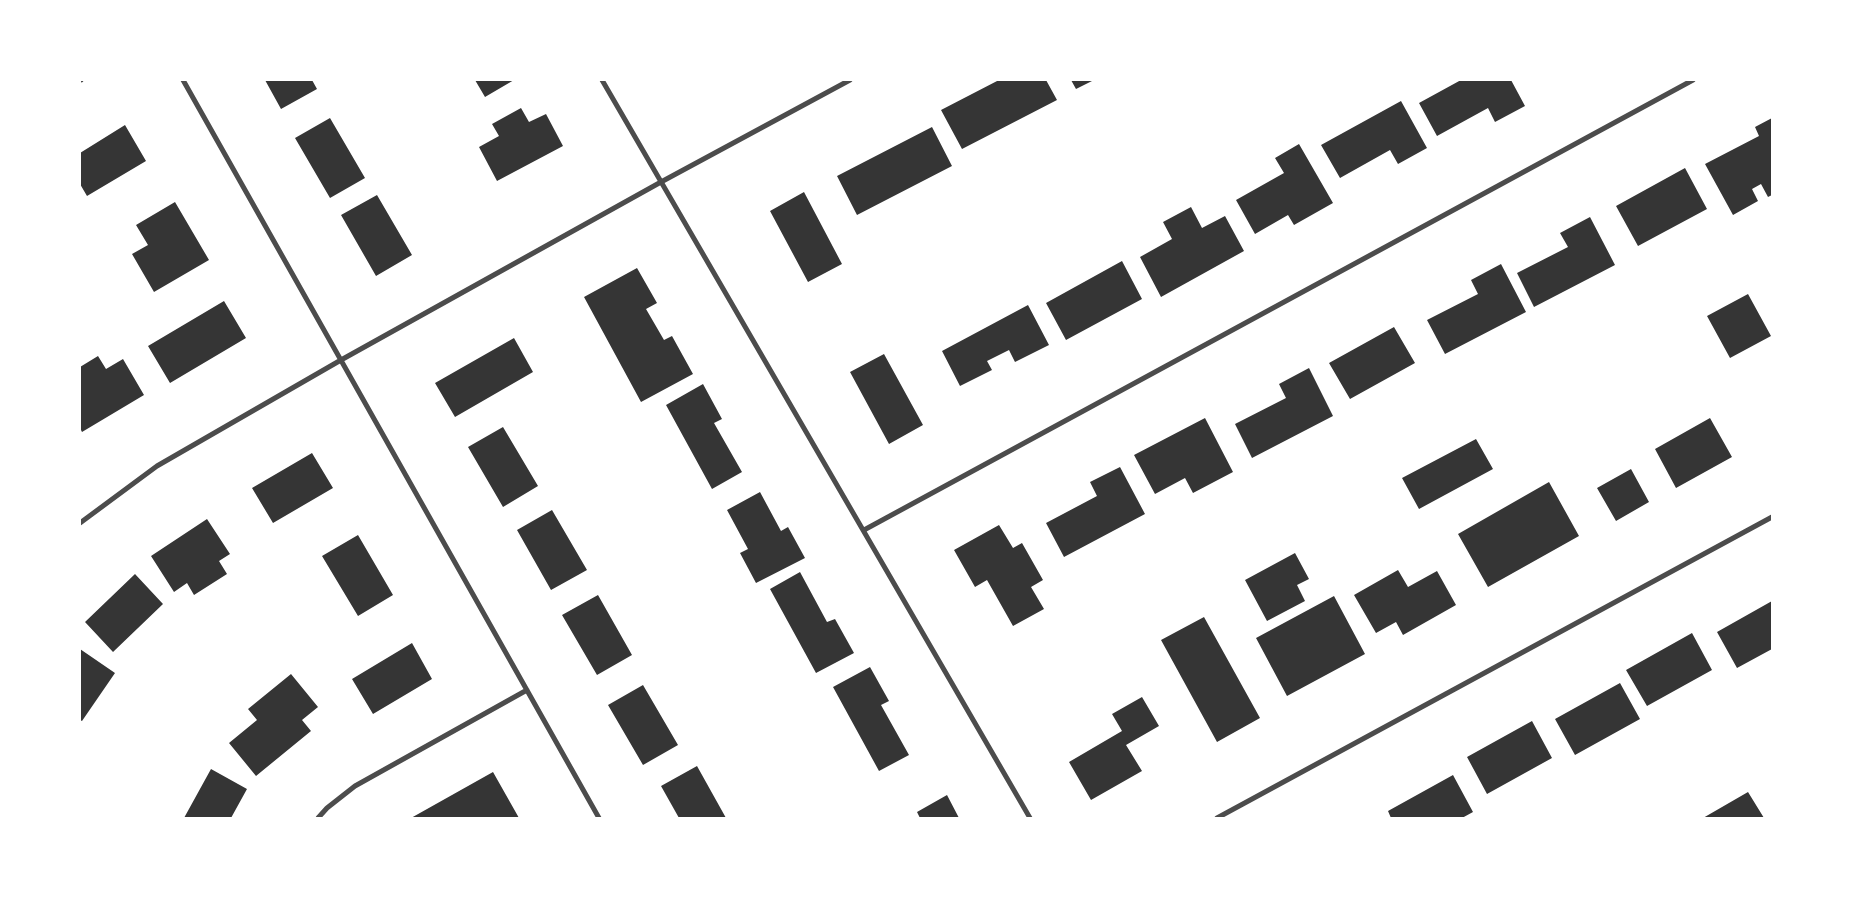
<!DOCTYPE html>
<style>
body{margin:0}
#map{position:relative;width:1852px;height:898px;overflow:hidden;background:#fff;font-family:Cabin,sans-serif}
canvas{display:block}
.frame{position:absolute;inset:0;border:81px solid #fff;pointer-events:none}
</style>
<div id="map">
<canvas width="1852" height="898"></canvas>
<div class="frame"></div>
</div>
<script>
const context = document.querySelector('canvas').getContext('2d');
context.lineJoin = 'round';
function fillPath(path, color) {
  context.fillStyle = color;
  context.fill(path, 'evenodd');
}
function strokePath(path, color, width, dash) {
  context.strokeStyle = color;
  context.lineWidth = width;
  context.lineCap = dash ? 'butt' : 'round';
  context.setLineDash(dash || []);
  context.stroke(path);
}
const building = new Path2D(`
 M 265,80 L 312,80 L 317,89 L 281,109 Z
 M 475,80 L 514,80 L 485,97 Z
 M 999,80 L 1046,80 L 1057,100 L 962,149 L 941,110 Z
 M 1071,80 L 1094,80 L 1076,89 Z
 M 1461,80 L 1511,80 L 1525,106 L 1495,122 L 1488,108 L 1437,136 L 1419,103 Z
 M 1401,101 L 1427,148 L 1398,164 L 1390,150 L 1340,178 L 1321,145 Z
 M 521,108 L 529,122 L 546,114 L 563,146 L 497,181 L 479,147 L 499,136 L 492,124 Z
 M 330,118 L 365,178 L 330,198 L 295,138 Z
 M 1772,118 L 1772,195 L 1768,197 L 1761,184 L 1752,189 L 1758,201 L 1733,215 L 1705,164 L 1759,136 L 1755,127 Z
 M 125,125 L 146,161 L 87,196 L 80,184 L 80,153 Z
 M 932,127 L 952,166 L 857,215 L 837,176 Z
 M 1299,144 L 1333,203 L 1294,225 L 1288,215 L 1255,234 L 1236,200 L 1284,173 L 1275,158 Z
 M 1685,168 L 1707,209 L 1638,246 L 1616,206 Z
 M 804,192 L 842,264 L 808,282 L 770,211 Z
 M 377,195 L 412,255 L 376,276 L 341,215 Z
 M 175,202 L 209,260 L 154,292 L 132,254 L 148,245 L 136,225 Z
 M 1191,207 L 1202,228 L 1225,216 L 1244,251 L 1161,297 L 1140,257 L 1172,239 L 1163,222 Z
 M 1590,217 L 1615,265 L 1534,307 L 1517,273 L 1568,247 L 1560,233 Z
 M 1122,261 L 1142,299 L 1066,340 L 1046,303 Z
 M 1501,264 L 1526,312 L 1445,354 L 1427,320 L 1478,294 L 1471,280 Z
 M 637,268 L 657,303 L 646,309 L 664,340 L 672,336 L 693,374 L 641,402 L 584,297 Z
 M 1748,294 L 1771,336 L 1730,358 L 1707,316 Z
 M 224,301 L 246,338 L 170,383 L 148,346 Z
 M 1028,305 L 1049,345 L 1015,362 L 1009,350 L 987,361 L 992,370 L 960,386 L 942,351 Z
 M 1394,327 L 1415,363 L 1350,399 L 1329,363 Z
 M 514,338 L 533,372 L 455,417 L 435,383 Z
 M 884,354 L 923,425 L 889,444 L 850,372 Z
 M 98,356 L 106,369 L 123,359 L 144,395 L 82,432 L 80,428 L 80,367 Z
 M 1309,368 L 1333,416 L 1252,458 L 1235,424 L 1286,398 L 1279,384 Z
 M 703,384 L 722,419 L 714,423 L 742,472 L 712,489 L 666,405 Z
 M 1205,418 L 1233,472 L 1193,493 L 1185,478 L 1155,494 L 1134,455 Z
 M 1710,418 L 1732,457 L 1676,488 L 1655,449 Z
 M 503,427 L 538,486 L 503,507 L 468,447 Z
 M 1476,439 L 1493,469 L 1419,509 L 1402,478 Z
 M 312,453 L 333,488 L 273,523 L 252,488 Z
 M 1120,467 L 1145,514 L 1064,557 L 1046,523 L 1097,496 L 1090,482 Z
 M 1631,469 L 1649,502 L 1616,521 L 1597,488 Z
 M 1549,482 L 1579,536 L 1488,587 L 1458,534 Z
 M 760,492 L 781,531 L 788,527 L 805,558 L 756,583 L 740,553 L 748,549 L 727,510 Z
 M 552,510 L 587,570 L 551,590 L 517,530 Z
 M 207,519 L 230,554 L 219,561 L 227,574 L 194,595 L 187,583 L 174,592 L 151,556 Z
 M 999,525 L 1013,548 L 1022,543 L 1043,580 L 1031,587 L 1044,609 L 1013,626 L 987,580 L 975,587 L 954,550 Z
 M 358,535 L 393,595 L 358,616 L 322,556 Z
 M 1295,553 L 1309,579 L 1297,585 L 1305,601 L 1267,621 L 1245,580 Z
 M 1398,570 L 1408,587 L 1437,571 L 1456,605 L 1403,635 L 1396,622 L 1376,633 L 1354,595 Z
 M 800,572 L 827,622 L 835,619 L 854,653 L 816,673 L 770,589 Z
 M 135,574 L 163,604 L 113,652 L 85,622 Z
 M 598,595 L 632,655 L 597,675 L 562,615 Z
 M 1334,596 L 1365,654 L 1287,696 L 1256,638 Z
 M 1772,601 L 1772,649 L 1737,668 L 1717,632 Z
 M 1204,617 L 1260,718 L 1217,742 L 1161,640 Z
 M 1692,633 L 1712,670 L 1647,706 L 1626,670 Z
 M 412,643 L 432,679 L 373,714 L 352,679 Z
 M 80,649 L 115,673 L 82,721 L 80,720 Z
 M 870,667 L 889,701 L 881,705 L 909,755 L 879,771 L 833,687 Z
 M 291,674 L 318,707 L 302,720 L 311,731 L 256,776 L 229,743 L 257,720 L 248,709 Z
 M 1620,683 L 1640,719 L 1575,755 L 1555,719 Z
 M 643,685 L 678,745 L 643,765 L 608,705 Z
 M 1142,697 L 1159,726 L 1126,745 L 1142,771 L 1091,800 L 1069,762 L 1122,731 L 1112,714 Z
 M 1532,721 L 1552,758 L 1487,794 L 1467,757 Z
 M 697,766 L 726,818 L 679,818 L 661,786 Z
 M 211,769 L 247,789 L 231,818 L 184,818 Z
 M 493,772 L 519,818 L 411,818 Z
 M 1453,775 L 1473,812 L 1462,818 L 1391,818 L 1388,811 Z
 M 1748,792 L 1764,818 L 1703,818 Z
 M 947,795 L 959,818 L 920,818 L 917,812 Z`);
const minor = new Path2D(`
 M 80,80 L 81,80
 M 183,80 L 599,818
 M 602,80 L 1030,818
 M 80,523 L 157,466 L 341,360 L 661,182 L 850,80
 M 864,530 L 1693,80
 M 318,818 L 327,808 L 355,786 L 527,690
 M 1217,818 L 1772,517`);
fillPath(building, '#353535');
strokePath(minor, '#4c4c4c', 5);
</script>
